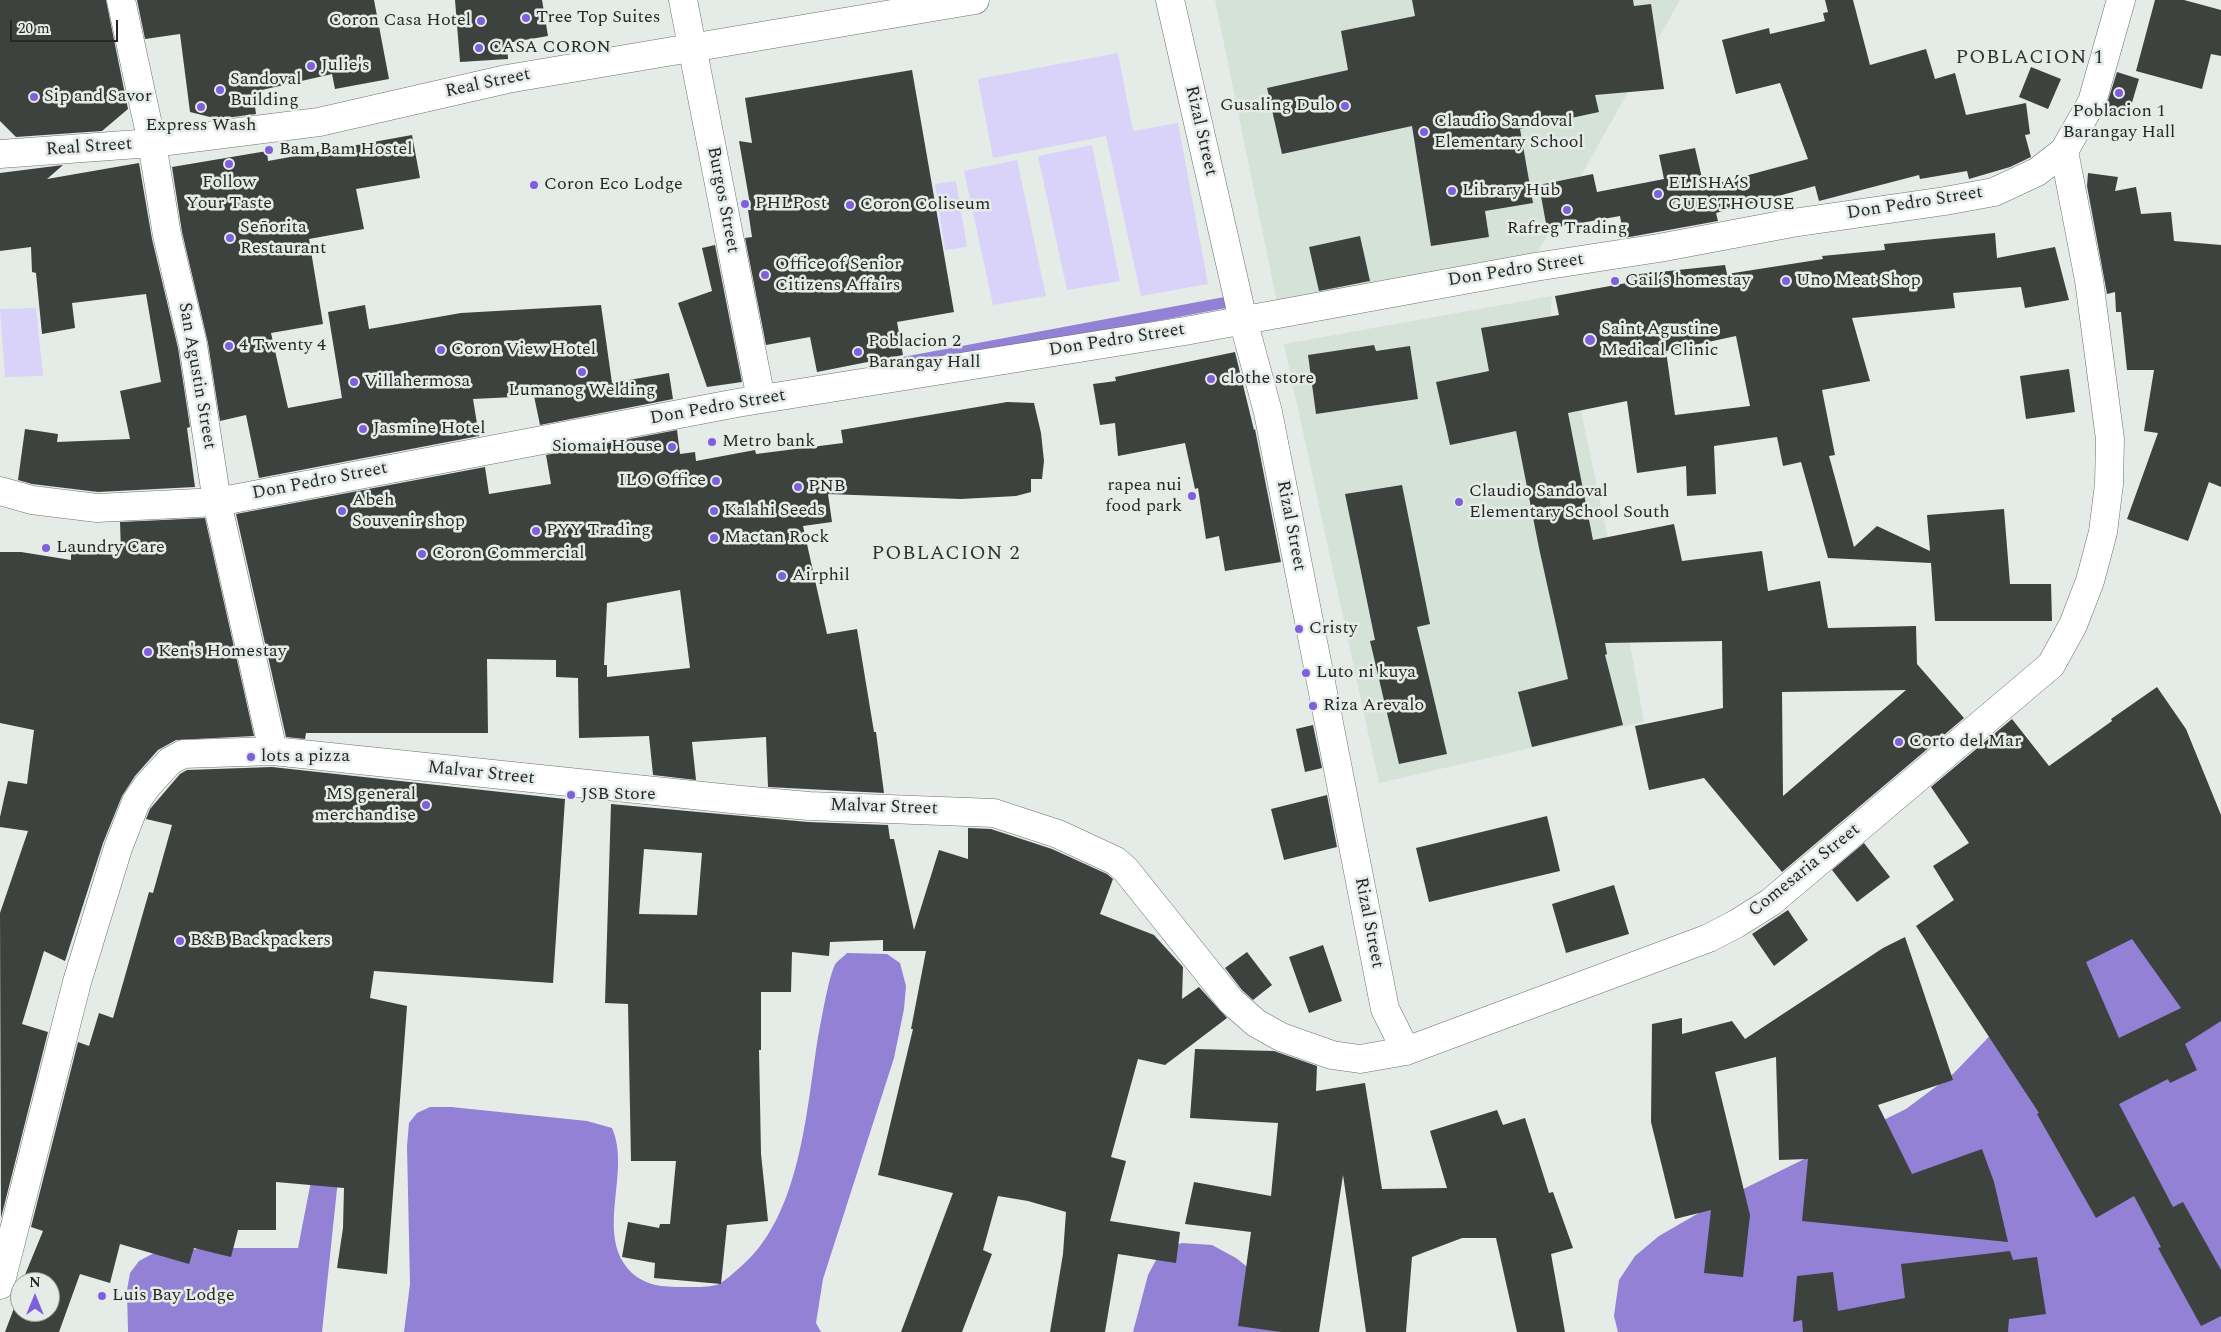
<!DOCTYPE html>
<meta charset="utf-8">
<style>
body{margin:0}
#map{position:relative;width:2221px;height:1332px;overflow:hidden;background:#e5ebe7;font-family:Spectral,serif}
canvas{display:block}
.north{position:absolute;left:10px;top:1272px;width:50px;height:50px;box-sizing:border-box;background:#e5ebe7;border:1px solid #989d9a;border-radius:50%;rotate:0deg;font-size:14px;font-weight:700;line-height:20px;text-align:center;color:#252826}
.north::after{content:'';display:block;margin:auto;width:18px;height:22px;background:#8060da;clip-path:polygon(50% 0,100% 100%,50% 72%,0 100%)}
.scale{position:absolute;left:10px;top:20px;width:108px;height:22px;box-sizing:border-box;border:2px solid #252826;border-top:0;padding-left:6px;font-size:15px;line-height:18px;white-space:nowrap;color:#252826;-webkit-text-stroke:4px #e5ebe7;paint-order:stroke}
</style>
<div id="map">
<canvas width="2221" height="1332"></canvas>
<div class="north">N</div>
<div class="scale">20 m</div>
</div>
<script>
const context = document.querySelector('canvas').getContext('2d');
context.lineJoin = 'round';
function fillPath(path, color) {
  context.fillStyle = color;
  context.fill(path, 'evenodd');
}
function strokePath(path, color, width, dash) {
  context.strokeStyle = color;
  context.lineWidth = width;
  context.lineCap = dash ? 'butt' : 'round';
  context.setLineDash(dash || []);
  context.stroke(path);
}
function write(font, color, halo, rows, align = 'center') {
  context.font = font + ' Spectral,serif';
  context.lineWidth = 5;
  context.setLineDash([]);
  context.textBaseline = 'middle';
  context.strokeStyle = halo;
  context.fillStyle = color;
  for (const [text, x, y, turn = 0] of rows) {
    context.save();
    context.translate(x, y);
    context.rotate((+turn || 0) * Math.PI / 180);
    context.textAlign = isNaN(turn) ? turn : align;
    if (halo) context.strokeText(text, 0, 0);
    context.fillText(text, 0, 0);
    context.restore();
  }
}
const built = new Path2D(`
 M 1215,0 L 1680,0 L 1531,264 L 1278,307 Z
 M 1552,296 L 1550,323 L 1573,374 L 1627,628 L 1644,722 L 1379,783 L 1284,344 Z`);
const green = new Path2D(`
 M 1118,53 L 1133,131 L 1178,123 L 1208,284 L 1141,296 L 1106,136 L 993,158 L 978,79 Z
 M 1092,145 L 1120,281 L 1067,290 L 1038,156 Z
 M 1017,160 L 1046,296 L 993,305 L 964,171 Z
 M 956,181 L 967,247 L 945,250 L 935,184 Z
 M 36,308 L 43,376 L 5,377 L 0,309 Z`);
const water = new Path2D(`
 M 2221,837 L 2221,1332 L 1618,1332 L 1614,1316 L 1619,1280 L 1635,1256 L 1659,1236 L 1723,1199 L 1906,1109 L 1953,1074 L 2038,986 Z
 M 847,953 L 887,954 L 900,963 L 906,986 L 904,1009 L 894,1058 L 823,1279 L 816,1323 L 821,1332 L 404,1332 L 410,1284 L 407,1146 L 409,1123 L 417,1113 L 430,1107 L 451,1107 L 587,1121 L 612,1128 C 630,1169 600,1223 623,1262 C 637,1284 657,1287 681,1287 C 692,1287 709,1288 719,1284 C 725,1281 732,1274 737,1270 C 801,1219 806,1111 818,1037 C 821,1023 829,973 836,963 C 839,960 844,956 847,953 Z
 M 320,1135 L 342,1141 L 322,1332 L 128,1332 L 127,1290 L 130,1273 L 139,1261 L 152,1254 L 207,1248 L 298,1248 Z
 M 1182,1243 L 1212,1245 L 1236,1258 L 1303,1311 L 1318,1332 L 1133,1332 L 1148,1275 L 1162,1249 Z`);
const stream = new Path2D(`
 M 885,366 L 1228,302`);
const building = new Path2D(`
 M 0,0 L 106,0 L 128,109 L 102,131 L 16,137 L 0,121 Z
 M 137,0 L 374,0 L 389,79 L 335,89 L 332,74 L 253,92 L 256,114 L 218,119 L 190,112 L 180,34 L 145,39 Z
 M 455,0 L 542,0 L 548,36 L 507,43 L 508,59 L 460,62 Z
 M 1412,0 L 1633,0 L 1634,6 L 1651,4 L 1664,89 L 1595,95 L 1599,112 L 1520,129 L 1533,203 L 1485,211 L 1489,237 L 1431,246 L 1412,126 L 1282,154 L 1267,88 L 1348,70 L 1341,31 L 1415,16 Z
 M 1825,0 L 1853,0 L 1870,65 L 1926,49 L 1935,79 L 1955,73 L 1966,115 L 2026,103 L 2030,134 L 2025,135 L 2031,157 L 2010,167 L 1969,179 L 1967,171 L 1920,179 L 1919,175 L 1819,201 L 1815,186 L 1716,213 L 1718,221 L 1624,238 L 1620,216 L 1547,229 L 1539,185 L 1593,174 L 1597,192 L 1664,179 L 1659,155 L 1695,148 L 1704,187 L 1808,159 L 1780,83 L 1736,94 L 1722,40 L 1769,28 L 1770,34 L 1825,21 L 1823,13 L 1828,12 Z
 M 2155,0 L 2184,0 L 2221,10 L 2221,56 L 2211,54 L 2202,89 L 2136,71 Z
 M 2031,67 L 2061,79 L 2048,109 L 2019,97 Z
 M 912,70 L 954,312 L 897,322 L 903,355 L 817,372 L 810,337 L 766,345 L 745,238 L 752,237 L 748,210 L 751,210 L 739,141 L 752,143 L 745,98 Z
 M 2117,72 L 2139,79 L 2128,116 L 2105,110 Z
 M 412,135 L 420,178 L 356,189 L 364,229 L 309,239 L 323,324 L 271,333 L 288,408 L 342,398 L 328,312 L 365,305 L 369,329 L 461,313 L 601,305 L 612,383 L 669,373 L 673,399 L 540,425 L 534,396 L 473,399 L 479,436 L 259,478 L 246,415 L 220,421 L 208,343 L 182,232 L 172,167 L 267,151 L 268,161 Z
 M 139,163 L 152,239 L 178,348 L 190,427 L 187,428 L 195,487 L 98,492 L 32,484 L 18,480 L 25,429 L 58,434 L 57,442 L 130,439 L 120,391 L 161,382 L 146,294 L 72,303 L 75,328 L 42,334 L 36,273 L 32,272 L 31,247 L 0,251 L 0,173 L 63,165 L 47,179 Z
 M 2088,173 L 2118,177 L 2115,191 L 2136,187 L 2141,214 L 2171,212 L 2174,241 L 2221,245 L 2221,487 L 2209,482 L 2188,541 L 2127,519 L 2158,433 L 2144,431 L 2154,370 L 2127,370 L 2121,312 L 2116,312 L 2115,292 L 2107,294 L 2087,186 Z
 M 1995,233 L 1997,258 L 2055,247 L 2069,300 L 2025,308 L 2021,287 L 1953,293 L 1955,308 L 1852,318 L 1870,381 L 1822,390 L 1835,455 L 1829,456 L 1854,547 L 1877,526 L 1930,551 L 1927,515 L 2004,509 L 2010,584 L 2051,584 L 2052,621 L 1935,621 L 1931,563 L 1828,558 L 1801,462 L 1783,466 L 1777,437 L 1714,446 L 1716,494 L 1687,496 L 1686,466 L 1637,473 L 1627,401 L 1568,413 L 1593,540 L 1674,524 L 1682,561 L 1762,551 L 1768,591 L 1820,581 L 1828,628 L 1916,626 L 1917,664 L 1964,718 L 1782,872 L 1704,778 L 1649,790 L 1635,726 L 1723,708 L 1722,641 L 1605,643 L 1607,654 L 1605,655 L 1623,725 L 1532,747 L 1518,692 L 1568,679 L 1539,548 L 1516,431 L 1450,445 L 1436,382 L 1489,371 L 1481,328 L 1559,315 L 1555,296 L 1632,282 L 1631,275 L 1725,265 L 1727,274 L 1823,259 L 1822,256 L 1885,250 L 1884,244 ZM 1736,336 L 1750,406 L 1675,415 L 1666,351 ZM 1906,690 L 1783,796 L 1782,692 Z
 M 1360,236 L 1370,281 L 1319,291 L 1309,247 Z
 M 715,245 L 742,382 L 707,387 L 678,303 L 712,291 L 702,248 Z
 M 1374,345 L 1376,351 L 1410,346 L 1418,399 L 1316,414 L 1308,355 Z
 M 1235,352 L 1254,430 L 1255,429 L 1281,562 L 1225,571 L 1219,536 L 1206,539 L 1198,488 L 1195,489 L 1185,443 L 1118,456 L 1115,423 L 1100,425 L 1093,384 L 1116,381 L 1115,377 Z
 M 2069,369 L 2075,412 L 2026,419 L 2020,376 Z
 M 1007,402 L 1034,403 L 1041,433 L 1044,461 L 1042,479 L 1031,479 L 1031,492 L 1016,496 L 961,499 L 828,494 L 832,522 L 803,526 L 827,634 L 857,629 L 874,732 L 876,732 L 884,793 L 768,787 L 766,737 L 692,742 L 696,780 L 653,775 L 649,736 L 579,738 L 578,678 L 556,677 L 556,660 L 487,659 L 488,733 L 306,733 L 305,739 L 286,737 L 236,514 L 485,467 L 489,494 L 551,484 L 546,455 L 677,430 L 680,454 L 695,452 L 696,461 L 755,450 L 756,454 L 843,443 L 841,430 ZM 680,590 L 690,668 L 607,677 L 607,665 L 604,665 L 607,603 Z
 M 1402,485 L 1430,624 L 1417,627 L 1447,754 L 1399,764 L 1370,641 L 1375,640 L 1345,494 Z
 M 205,518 L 254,736 L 176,740 L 158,750 L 135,776 L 122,796 L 103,843 L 65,961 L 44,951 L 22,1024 L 48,1032 L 1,1218 L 0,913 L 28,831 L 0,827 L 0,817 L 8,781 L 27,784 L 34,730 L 0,723 L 0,552 L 21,552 L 71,560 L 71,552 L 121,552 L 120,522 Z
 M 2157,687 L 2186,729 L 2221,815 L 2221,1021 L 2185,1044 L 2197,1070 L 2170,1083 L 2168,1079 L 2119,1104 L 2173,1207 L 2183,1202 L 2221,1270 L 2221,1316 L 2201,1326 L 2158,1248 L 2161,1247 L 2134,1196 L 2096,1218 L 2037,1114 L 2039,1113 L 1916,926 L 1954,900 L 1933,866 L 1969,843 L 1931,787 L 2012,719 L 2049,766 L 2112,721 L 2111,719 ZM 2132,939 L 2181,1008 L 2119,1038 L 2086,962 Z
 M 1313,725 L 1322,768 L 1305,772 L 1296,729 Z
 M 272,767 L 565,799 L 553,983 L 374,971 L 370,998 L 407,1006 L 387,1274 L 337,1268 L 343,1228 L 344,1188 L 276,1182 L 276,1230 L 238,1230 L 231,1257 L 194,1248 L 189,1264 L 120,1244 L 110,1283 L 80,1274 L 59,1332 L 5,1332 L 19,1295 L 16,1295 L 20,1286 L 20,1312 L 50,1312 L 50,1282 L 22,1282 L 43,1231 L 31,1227 L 78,1042 L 89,1046 L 99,1013 L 113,1018 L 149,892 L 153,893 L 172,825 L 146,819 L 150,809 L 180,774 L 187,770 Z
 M 1327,795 L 1337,847 L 1284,860 L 1271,809 Z
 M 611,804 L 808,822 L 888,825 L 890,839 L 894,839 L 914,930 L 939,850 L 968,859 L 968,828 L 991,829 L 1052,849 L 1107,874 L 1113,879 L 1100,914 L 1154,935 L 1183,967 L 1182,999 L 1199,987 L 1227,1018 L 1165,1065 L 1138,1059 L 1111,1157 L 1126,1161 L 1110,1221 L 1180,1232 L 1176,1263 L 1118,1254 L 1105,1332 L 1050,1332 L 1063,1254 L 1066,1212 L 1028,1201 L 998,1196 L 983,1250 L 992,1254 L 962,1332 L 901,1332 L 953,1193 L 878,1175 L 913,1029 L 911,1029 L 926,951 L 883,951 L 883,940 L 830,942 L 829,956 L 792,952 L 791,992 L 761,992 L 761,1050 L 759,1050 L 761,1154 L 768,1221 L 727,1225 L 721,1284 L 654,1278 L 655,1263 L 622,1257 L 628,1222 L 659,1228 L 660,1224 L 670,1224 L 676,1161 L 631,1161 L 628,1004 L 605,1003 ZM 644,849 L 702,853 L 697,915 L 639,914 Z
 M 1547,816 L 1560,871 L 1429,902 L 1416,848 Z
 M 1864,843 L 1890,877 L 1857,902 L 1832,870 Z
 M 1614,885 L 1629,934 L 1566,953 L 1552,904 Z
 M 1788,910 L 1808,940 L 1774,966 L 1752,934 Z
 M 1905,937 L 1953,1080 L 1878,1105 L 1912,1174 L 1982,1149 L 1994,1182 L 2008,1242 L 1802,1221 L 1808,1159 L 1779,1160 L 1776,1057 L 1715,1072 L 1750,1215 L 1743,1277 L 1704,1273 L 1711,1210 L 1675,1219 L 1651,1122 L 1652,1024 L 1682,1018 L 1682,1034 L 1732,1021 L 1745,1039 L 1883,948 Z
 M 1323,945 L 1342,1001 L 1309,1013 L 1289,957 Z
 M 1247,952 L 1272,985 L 1253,1000 L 1242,990 L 1225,968 Z
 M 1195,1049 L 1274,1051 L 1317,1066 L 1316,1091 L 1365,1083 L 1382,1189 L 1447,1188 L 1430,1131 L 1497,1110 L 1503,1125 L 1525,1118 L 1549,1193 L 1553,1192 L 1573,1248 L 1551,1254 L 1565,1332 L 1517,1332 L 1496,1238 L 1462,1238 L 1412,1257 L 1406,1332 L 1366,1332 L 1343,1175 L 1319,1332 L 1281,1332 L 1238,1326 L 1251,1232 L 1185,1224 L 1194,1182 L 1271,1196 L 1278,1123 L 1190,1118 Z
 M 2010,1251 L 2013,1260 L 2037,1257 L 2046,1314 L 2009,1319 L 2008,1332 L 1803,1332 L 1802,1320 L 1793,1322 L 1797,1276 L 1833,1272 L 1838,1311 L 1905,1298 L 1901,1264 Z`);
const street = new Path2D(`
 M 121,0 L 152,143 L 167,235 L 193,345 L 217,502 L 273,751
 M 683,0 L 761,399
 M 1170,0 L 1243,320 L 1268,412 L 1385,1009 L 1406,1051
 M 0,154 L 152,143 L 319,122 L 507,79 L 975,0
 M 0,491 L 32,500 L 97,508 L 217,502 L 737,403 L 1185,331 L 1535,267 L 1659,248 L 1792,223 L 1945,201 L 1994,192 L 2037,172 L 2064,151 L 2092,102 L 2121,0
 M 0,1285 L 77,982 L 118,848 L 136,802 L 147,786 L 170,761 L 183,754 L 273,751 L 741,800 L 809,806 L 994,813 L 1058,834 L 1116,861 L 1126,870 L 1231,1001 L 1256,1023 L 1281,1037 L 1332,1055 L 1360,1059 L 1406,1051 L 1709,938 L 1736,924 L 1771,902 L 2051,665 L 2073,625 L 2090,581 L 2103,532 L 2109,484 L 2110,439 L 2089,280 L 2064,151`);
const markers = [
 [526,18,5,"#8060da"],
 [481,21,5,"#8060da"],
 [479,48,5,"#8060da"],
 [311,66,5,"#8060da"],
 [220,90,5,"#8060da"],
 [2119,93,5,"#8060da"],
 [34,97,5,"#8060da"],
 [1345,106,5,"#8060da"],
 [201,107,5,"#8060da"],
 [1424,132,5,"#8060da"],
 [269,150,5,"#8060da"],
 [229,164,5,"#8060da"],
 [534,185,5,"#8060da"],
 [1452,191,5,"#8060da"],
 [1658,194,5,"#8060da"],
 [745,204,5,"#8060da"],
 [850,205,5,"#8060da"],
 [1567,210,5,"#8060da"],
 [230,238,5,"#8060da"],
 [765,275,5,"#8060da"],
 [1615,281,5,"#8060da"],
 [1786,281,5,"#8060da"],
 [1590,340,6,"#8060da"],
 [229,346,5,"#8060da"],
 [441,350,5,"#8060da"],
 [858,352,5,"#8060da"],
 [582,372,5,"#8060da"],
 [1211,379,5,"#8060da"],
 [354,382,5,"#8060da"],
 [363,429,5,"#8060da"],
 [712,442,5,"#8060da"],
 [672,447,5,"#8060da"],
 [716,481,5,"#8060da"],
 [798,487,5,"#8060da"],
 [1192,496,5,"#8060da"],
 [1459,502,5,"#8060da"],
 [342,511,5,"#8060da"],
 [714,511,5,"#8060da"],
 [536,531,5,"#8060da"],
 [714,538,5,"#8060da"],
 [46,548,5,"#8060da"],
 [422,554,5,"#8060da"],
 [782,576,5,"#8060da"],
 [1299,629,5,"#8060da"],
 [148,652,5,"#8060da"],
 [1306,673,5,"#8060da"],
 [1313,706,5,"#8060da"],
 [1899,742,5,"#8060da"],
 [251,757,5,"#8060da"],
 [571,795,5,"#8060da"],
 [426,805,5,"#8060da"],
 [180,941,5,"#8060da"],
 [102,1296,5,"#8060da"]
];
const poiNames = [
 ["Tree Top Suites",536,18],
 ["Coron Casa Hotel",471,21,"right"],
 ["CASA CORON",489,48],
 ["Julie's",321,66],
 ["Sandoval",230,80],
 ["Building",230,101],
 ["Sip and Savor",44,97],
 ["Gusaling Dulo",1335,106,"right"],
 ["Poblacion 1",2119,112,"center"],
 ["Barangay Hall",2119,133,"center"],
 ["Claudio Sandoval",1434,122],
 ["Elementary School",1434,143],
 ["Express Wash",201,126,"center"],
 ["Bam Bam Hostel",279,150],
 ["Follow",229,183,"center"],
 ["Your Taste",229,204,"center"],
 ["ELISHA’S",1668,184],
 ["GUESTHOUSE",1668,205],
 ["Coron Eco Lodge",544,185],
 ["Library Hub",1462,191],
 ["PHLPost",755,204],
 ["Coron Coliseum",860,205],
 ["Señorita",240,228],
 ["Restaurant",240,249],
 ["Rafreg Trading",1567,229,"center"],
 ["Office of Senior",775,265],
 ["Citizens Affairs",775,286],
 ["Gail’s homestay",1625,281],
 ["Uno Meat Shop",1796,281],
 ["Saint Agustine",1601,330],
 ["Medical Clinic",1601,351],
 ["Poblacion 2",868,342],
 ["Barangay Hall",868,363],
 ["4 Twenty 4",239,346],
 ["Coron View Hotel",451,350],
 ["clothe store",1221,379],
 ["Villahermosa",364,382],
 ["Lumanog Welding",582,391,"center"],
 ["Jasmine Hotel",373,429],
 ["Metro bank",722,442],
 ["Siomai House",662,447,"right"],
 ["ILO Office",706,481,"right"],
 ["rapea nui",1182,486,"right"],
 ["food park",1182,507,"right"],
 ["PNB",808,487],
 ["Claudio Sandoval",1469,492],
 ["Elementary School South",1469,513],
 ["Abeh",352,501],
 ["Souvenir shop",352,522],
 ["Kalahi Seeds",724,511],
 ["PYY Trading",546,531],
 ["Mactan Rock",724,538],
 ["Laundry Care",56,548],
 ["Coron Commercial",432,554],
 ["Airphil",792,576],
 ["Cristy",1309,629],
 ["Ken's Homestay",158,652],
 ["Luto ni kuya",1316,673],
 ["Riza Arevalo",1323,706],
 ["Corto del Mar",1909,742],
 ["lots a pizza",261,757],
 ["MS general",416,795,"right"],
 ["merchandise",416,816,"right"],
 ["JSB Store",581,795],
 ["B&B Backpackers",190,941],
 ["Luis Bay Lodge",112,1296]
];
const streetNames = [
 ["Real Street",488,84,-12],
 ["Rizal Street",1200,131,77],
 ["Real Street",89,148,-4],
 ["Burgos Street",722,200,79],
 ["Don Pedro Street",1915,204,-9],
 ["Don Pedro Street",1516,271,-9],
 ["Don Pedro Street",1117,341,-9],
 ["San Agustin Street",196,376,80],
 ["Don Pedro Street",718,408,-10],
 ["Don Pedro Street",320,482,-11],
 ["Rizal Street",1290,526,79],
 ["Malvar Street",481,774,6],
 ["Malvar Street",884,808,2],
 ["Comesaria Street",1805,871,-39],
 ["Rizal Street",1368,923,79]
];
const quarterNames = [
 ["POBLACION 1",2030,59],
 ["POBLACION 2",946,555]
];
fillPath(built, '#d5e2d8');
fillPath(green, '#d9d3fa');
fillPath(water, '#9281d4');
strokePath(stream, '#9281d4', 11);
fillPath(building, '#3d423e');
strokePath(street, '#6c716d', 29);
strokePath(street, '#fff', 28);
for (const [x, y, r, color] of markers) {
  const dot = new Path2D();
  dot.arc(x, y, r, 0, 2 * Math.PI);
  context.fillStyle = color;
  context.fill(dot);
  strokePath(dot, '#e5ebe7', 2);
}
write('18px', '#252826', '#e5ebe7', poiNames, 'left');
write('18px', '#252826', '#e5ebe7', streetNames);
context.letterSpacing = '1px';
write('20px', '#2e332f', '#e5ebe7', quarterNames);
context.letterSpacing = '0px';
</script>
